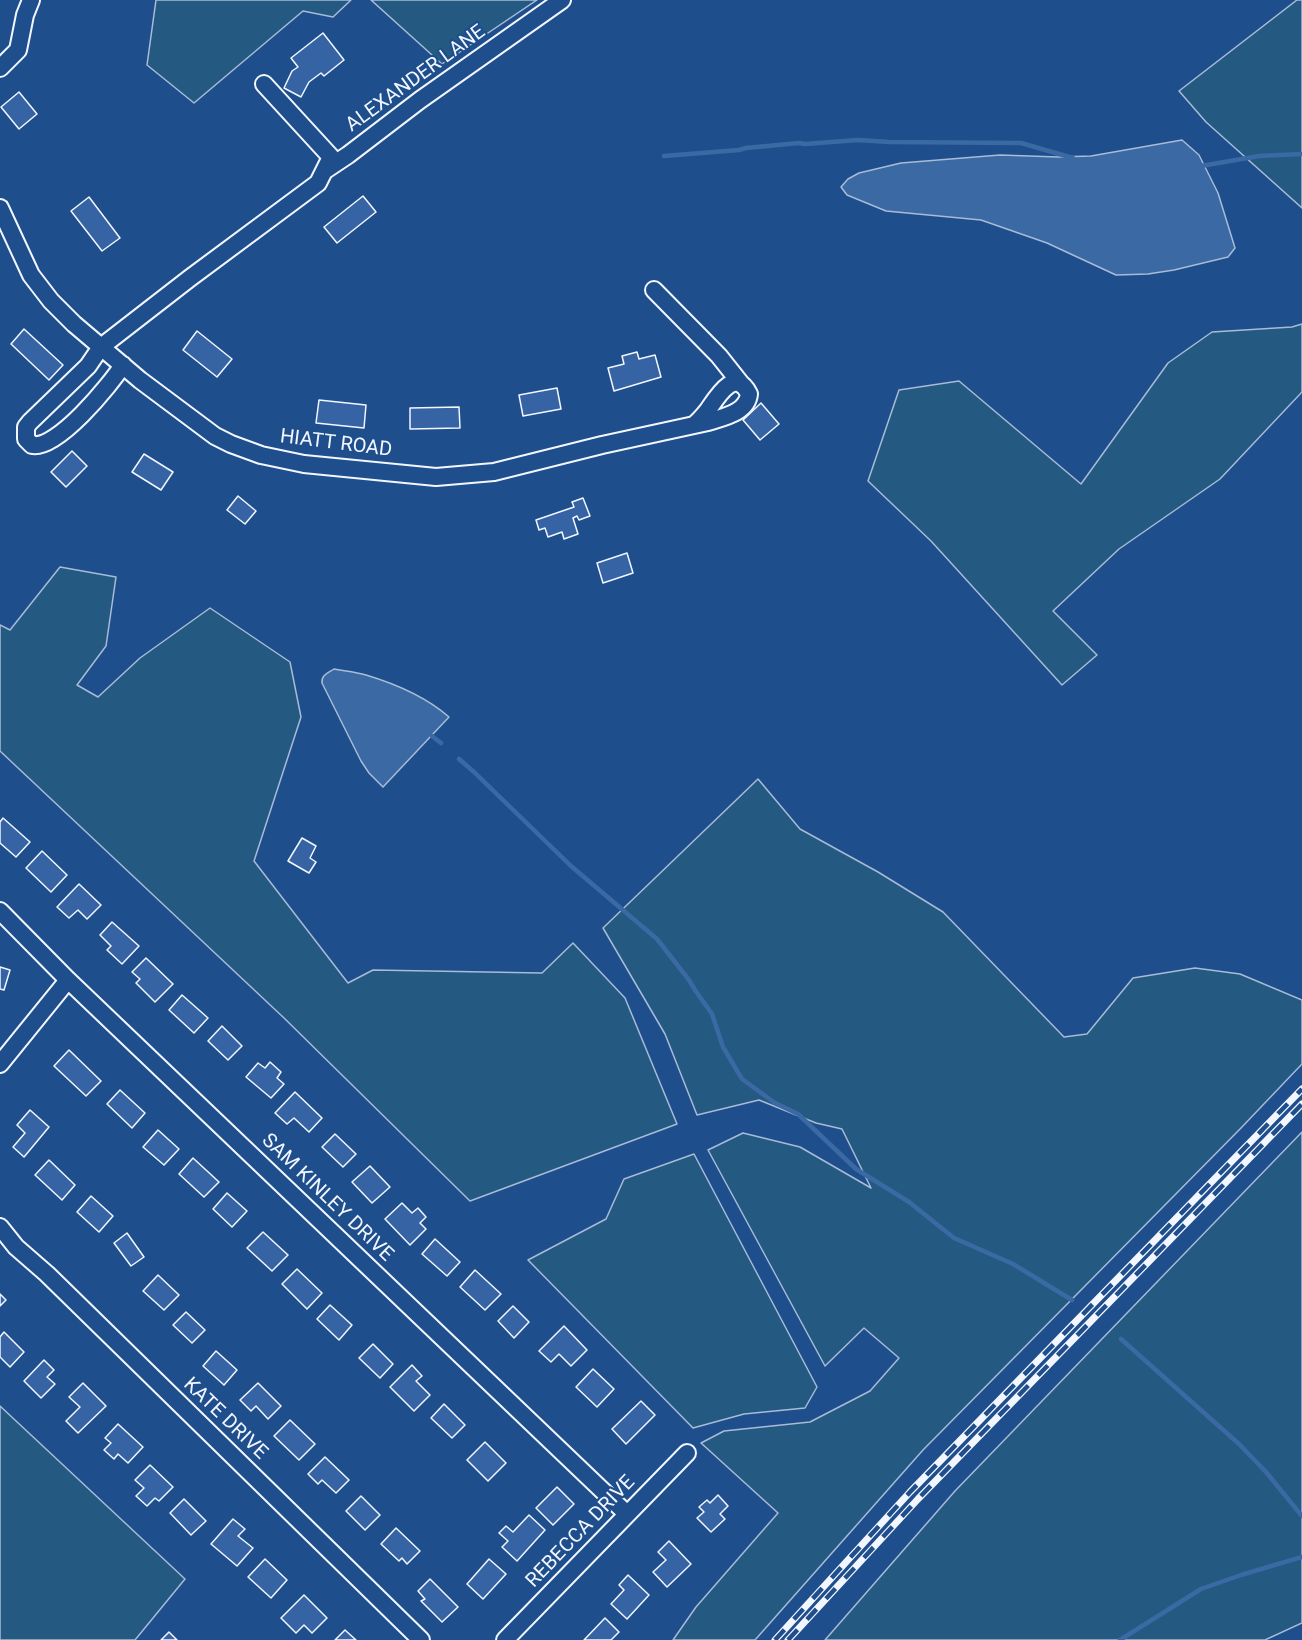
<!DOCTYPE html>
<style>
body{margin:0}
canvas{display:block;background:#1f4e8c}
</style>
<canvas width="1302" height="1640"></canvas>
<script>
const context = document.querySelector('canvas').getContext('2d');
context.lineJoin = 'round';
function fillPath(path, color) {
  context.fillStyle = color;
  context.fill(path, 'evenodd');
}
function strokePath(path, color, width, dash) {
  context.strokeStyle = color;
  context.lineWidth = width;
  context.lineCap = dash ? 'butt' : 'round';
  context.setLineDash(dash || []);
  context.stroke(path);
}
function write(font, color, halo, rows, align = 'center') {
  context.font = font + ' Roboto,sans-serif';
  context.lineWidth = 4.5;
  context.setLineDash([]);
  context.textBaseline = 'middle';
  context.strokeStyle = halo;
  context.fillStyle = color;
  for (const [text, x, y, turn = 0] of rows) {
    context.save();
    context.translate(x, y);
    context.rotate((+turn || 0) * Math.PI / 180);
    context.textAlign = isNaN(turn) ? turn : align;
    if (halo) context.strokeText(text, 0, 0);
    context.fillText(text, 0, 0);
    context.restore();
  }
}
const green = new Path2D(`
 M 156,0 L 351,0 L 333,17 L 303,11 L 194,103 L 147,65 Z
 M 371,0 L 537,0 L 442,64 Z
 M 1297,0 L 1302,0 L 1302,208 L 1206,122 L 1179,91 Z
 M 1302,324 L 1302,392 L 1220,479 L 1119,549 L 1053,611 L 1097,655 L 1062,685 L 931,541 L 868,481 L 899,390 L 959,381 L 1081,484 L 1168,363 L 1212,332 L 1292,327 Z
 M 60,567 L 116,577 L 106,646 L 77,685 L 98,697 L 140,658 L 210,608 L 290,662 L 301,717 L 254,861 L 348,983 L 373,970 L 542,973 L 573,943 L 625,998 L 677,1124 L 470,1201 L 284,1018 L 0,751 L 0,625 L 10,630 Z
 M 758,779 L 800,829 L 878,872 L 943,912 L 1064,1037 L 1087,1034 L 1133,978 L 1195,968 L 1240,974 L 1302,1000 L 1302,1064 L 1241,1128 L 923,1450 L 755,1640 L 673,1640 L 696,1607 L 778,1513 L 701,1443 L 724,1431 L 810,1422 L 870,1391 L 899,1358 L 864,1328 L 825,1366 L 708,1150 L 743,1133 L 800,1147 L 871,1188 L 842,1129 L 816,1123 L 759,1100 L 697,1115 L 665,1034 L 603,928 Z
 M 1302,1132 L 1302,1623 L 1265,1640 L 825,1640 L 955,1491 Z
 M 694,1154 L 817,1387 L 805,1408 L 744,1414 L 693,1428 L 528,1260 L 606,1219 L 624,1179 Z
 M 0,1406 L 185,1579 L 135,1640 L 0,1640 Z`);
const water = new Path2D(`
 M 1182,140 L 1199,155 L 1218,193 L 1235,248 L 1228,257 L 1174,270 L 1148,274 L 1116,275 L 1047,243 L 981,220 L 886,211 L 847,195 L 841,187 L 848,179 L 859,173 L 901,163 L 1000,155 L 1058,157 L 1091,156 Z
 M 334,669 C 345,671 356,672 366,675 C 396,684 426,697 449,717 L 383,787 L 369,773 L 361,761 L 322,683 C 321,675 328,673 334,669 Z`);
const stream = new Path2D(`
 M 664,156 L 739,150 L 746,148 L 799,143 L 805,144 L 858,140 L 889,142 L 1021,143 L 1073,158
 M 1201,166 L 1259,156 L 1302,154
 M 432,736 L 441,743
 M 459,759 L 474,772 L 571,866 L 657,939 L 689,980 L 695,990 L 712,1014 L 723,1047 L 742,1079 L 775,1103 L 798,1114 L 856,1169 L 909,1202 L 954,1238 L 1013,1264 L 1072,1300
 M 1121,1339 L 1239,1444 L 1266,1472 L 1302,1516
 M 1120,1640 L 1201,1589 L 1241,1575 L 1302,1557`);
const building = new Path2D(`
 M 323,33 L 344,60 L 324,76 L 321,73 L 309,82 L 301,97 L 284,88 L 292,71 L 298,67 L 291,58 Z
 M 19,92 L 37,114 L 19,129 L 1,107 Z
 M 363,196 L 376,212 L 337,243 L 324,227 Z
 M 89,197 L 120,238 L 102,251 L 71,211 Z
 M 24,329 L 63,365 L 49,380 L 11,344 Z
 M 197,331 L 232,359 L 217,377 L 183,350 Z
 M 637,352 L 639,359 L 655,355 L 661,377 L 614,391 L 608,368 L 624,364 L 622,356 Z
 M 557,388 L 561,409 L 523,416 L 519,395 Z
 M 319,400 L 366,405 L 364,428 L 316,423 Z
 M 761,403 L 779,424 L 760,440 L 743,420 Z
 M 459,407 L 460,428 L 410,429 L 410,408 Z
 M 72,451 L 87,466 L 66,487 L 51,472 Z
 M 144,454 L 173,472 L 161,490 L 132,472 Z
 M 238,496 L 256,511 L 245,524 L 227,510 Z
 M 583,498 L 590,516 L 579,520 L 577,516 L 573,518 L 578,534 L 564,539 L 562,532 L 548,537 L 545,528 L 539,530 L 536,520 L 574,507 L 572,502 Z
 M 627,553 L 633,573 L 603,583 L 597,563 Z
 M 3,818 L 30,842 L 16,857 L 0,843 L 0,822 Z
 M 302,838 L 316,846 L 310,858 L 316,862 L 309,873 L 288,861 Z
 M 42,851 L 67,875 L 51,892 L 26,868 Z
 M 79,884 L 101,905 L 87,919 L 78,910 L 69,918 L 57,907 Z
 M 112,922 L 139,946 L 122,964 L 107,950 L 111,946 L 100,935 Z
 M 146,958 L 173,984 L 155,1002 L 136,983 L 140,979 L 132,972 Z
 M 0,967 L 10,970 L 4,990 L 0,989 Z
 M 182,995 L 208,1018 L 194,1033 L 169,1010 Z
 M 222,1026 L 242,1046 L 228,1060 L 208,1041 Z
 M 69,1050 L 101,1081 L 86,1096 L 54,1066 Z
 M 270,1062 L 281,1072 L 277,1078 L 284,1084 L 271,1098 L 246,1077 L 258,1063 L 265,1068 Z
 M 120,1090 L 145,1113 L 132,1128 L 107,1104 Z
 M 295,1092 L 322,1118 L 309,1132 L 294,1118 L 287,1124 L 275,1113 Z
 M 30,1110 L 49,1127 L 24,1157 L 13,1147 L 25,1133 L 17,1125 Z
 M 158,1130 L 179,1149 L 164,1165 L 143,1147 Z
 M 335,1134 L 356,1154 L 343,1167 L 322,1147 Z
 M 193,1158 L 219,1182 L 204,1197 L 179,1174 Z
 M 49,1160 L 75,1185 L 62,1200 L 35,1175 Z
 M 370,1166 L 390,1187 L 372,1203 L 352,1182 Z
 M 227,1193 L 247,1211 L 232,1227 L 213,1209 Z
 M 91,1196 L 113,1216 L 99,1232 L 77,1212 Z
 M 402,1203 L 412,1213 L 418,1208 L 426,1217 L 420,1223 L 426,1229 L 410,1245 L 385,1219 Z
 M 263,1232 L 288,1255 L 272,1271 L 247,1248 Z
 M 127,1233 L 144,1257 L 131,1266 L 114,1243 Z
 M 435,1239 L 460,1262 L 447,1276 L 422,1254 Z
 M 297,1269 L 322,1293 L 307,1309 L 282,1284 Z
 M 475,1270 L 501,1294 L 485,1310 L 460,1287 Z
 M 158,1275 L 179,1295 L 164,1310 L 143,1291 Z
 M 0,1294 L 6,1300 L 0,1306 Z
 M 330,1305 L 352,1325 L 339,1340 L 317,1319 Z
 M 513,1306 L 529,1322 L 514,1338 L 498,1321 Z
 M 186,1312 L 205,1330 L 192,1343 L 173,1325 Z
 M 564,1326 L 587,1350 L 571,1366 L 559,1354 L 551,1362 L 539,1351 Z
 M 4,1332 L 24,1352 L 10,1367 L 0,1357 L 0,1337 Z
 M 373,1344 L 393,1364 L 380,1378 L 359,1358 Z
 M 216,1351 L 237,1370 L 224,1385 L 203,1366 Z
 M 44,1360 L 54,1370 L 47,1377 L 55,1384 L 41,1398 L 24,1381 Z
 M 412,1365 L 422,1376 L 416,1381 L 430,1395 L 414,1411 L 390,1387 Z
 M 593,1369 L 614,1389 L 597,1407 L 576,1387 Z
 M 83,1383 L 106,1406 L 78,1433 L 66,1421 L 80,1407 L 69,1397 Z
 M 258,1383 L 281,1406 L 268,1419 L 256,1406 L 251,1411 L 240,1400 Z
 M 641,1401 L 655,1415 L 626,1444 L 612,1429 Z
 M 444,1404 L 465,1425 L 452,1438 L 431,1418 Z
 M 290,1420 L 315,1444 L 299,1460 L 274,1436 Z
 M 118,1424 L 143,1447 L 128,1463 L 118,1454 L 114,1459 L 104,1450 L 111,1443 L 105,1438 Z
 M 485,1442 L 506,1463 L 488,1481 L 467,1460 Z
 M 325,1457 L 349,1480 L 336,1493 L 322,1480 L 318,1484 L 308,1474 Z
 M 150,1465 L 173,1487 L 159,1501 L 155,1498 L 147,1506 L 136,1496 L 144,1488 L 135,1480 Z
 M 557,1487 L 574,1504 L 553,1525 L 536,1508 Z
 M 718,1495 L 728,1506 L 720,1514 L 725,1519 L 711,1532 L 697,1518 L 704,1512 L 699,1507 L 707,1500 L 710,1503 Z
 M 361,1496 L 380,1515 L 365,1530 L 346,1511 Z
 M 184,1499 L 206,1521 L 191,1535 L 170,1513 Z
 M 529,1515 L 545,1530 L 517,1561 L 502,1547 L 508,1541 L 499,1533 L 506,1526 L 513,1532 Z
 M 233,1519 L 245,1529 L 238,1536 L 253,1548 L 237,1566 L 211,1544 Z
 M 396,1528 L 420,1551 L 407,1564 L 402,1558 L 399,1561 L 381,1544 Z
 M 669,1541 L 691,1564 L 667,1587 L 653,1572 L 666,1560 L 658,1552 Z
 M 265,1559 L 287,1580 L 271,1598 L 248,1577 Z
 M 489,1559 L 506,1574 L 483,1599 L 467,1584 Z
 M 628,1575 L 649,1595 L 627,1619 L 611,1604 L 624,1590 L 619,1585 Z
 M 430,1579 L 458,1607 L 442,1622 L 421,1601 L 425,1599 L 418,1591 Z
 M 304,1595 L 327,1618 L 312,1633 L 304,1625 L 296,1633 L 281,1618 Z
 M 605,1618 L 619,1632 L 611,1640 L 584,1640 Z
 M 345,1630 L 356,1640 L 335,1640 Z
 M 169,1632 L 177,1640 L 161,1640 Z`);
const minor = new Path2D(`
 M 0,68 L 18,50 L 25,15 L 31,0
 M 324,171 L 348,155 L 420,100 L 562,0
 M 0,208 L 31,275 L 51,301 L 74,324 L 140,380 L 215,436 L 231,444 L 261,455 L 304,464 L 436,477 L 494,472 L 602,445 L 708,422 C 723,417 747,413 749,394 C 735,366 717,397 708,410 C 704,415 700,420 695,424
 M 654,290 L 719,356 L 742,385
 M 123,365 C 110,385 57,450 32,445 L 26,439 L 26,427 L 30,422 L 88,366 L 101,347 L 190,278 L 318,183 L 331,157 L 264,84
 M 0,911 L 68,980 L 627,1514
 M 0,1064 L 68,980
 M 0,1227 L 16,1247 L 47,1274 L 421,1640
 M 505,1640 L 687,1453`);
const rail = new Path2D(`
 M 775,1640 L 910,1492 L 1302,1089
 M 788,1640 L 918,1499 L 1302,1104`);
const streetNames = [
 ["ALEXANDER LANE",416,79,-36],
 ["HIATT ROAD",336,444,7],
 ["SAM KINLEY DRIVE",327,1198,44],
 ["KATE DRIVE",225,1419,44],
 ["REBECCA DRIVE",581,1532,-46]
];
fillPath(green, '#245a82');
strokePath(green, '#a8bbd7', 1.5);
fillPath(water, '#3b69a3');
strokePath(water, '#a8bbd7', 1.5);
strokePath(stream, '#3b69a3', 4.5);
fillPath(building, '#3563a3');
strokePath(building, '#f2f6ff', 1.5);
strokePath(minor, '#f2f6ff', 20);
strokePath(minor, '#1f4e8c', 16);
strokePath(rail, '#f2f6ff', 7);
strokePath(rail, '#1f4e8c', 4.5, [14]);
write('20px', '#f2f6ff', '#1f4e8c', streetNames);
</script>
